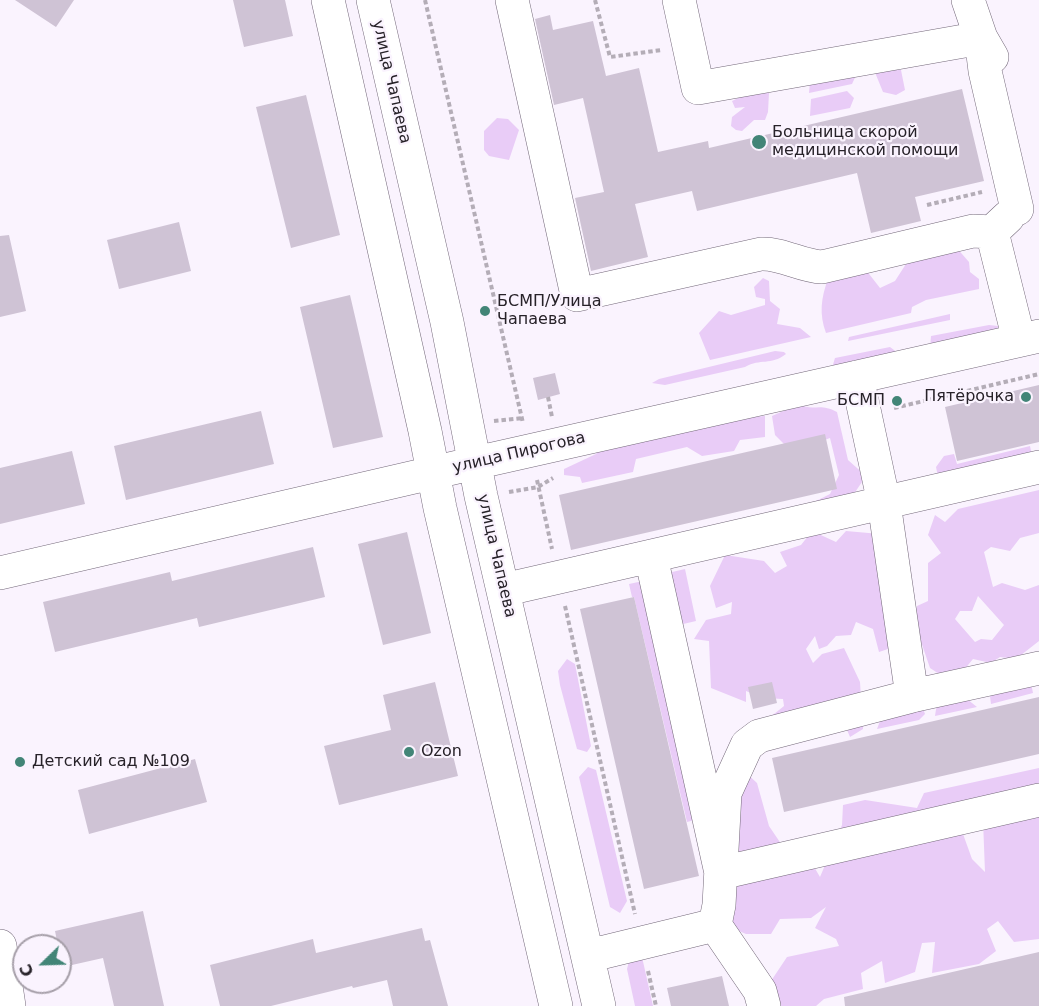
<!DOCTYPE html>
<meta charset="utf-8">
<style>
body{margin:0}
#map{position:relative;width:1039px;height:1006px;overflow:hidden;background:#faf3fe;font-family:"DejaVu Sans",sans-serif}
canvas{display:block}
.north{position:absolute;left:12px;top:934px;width:60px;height:60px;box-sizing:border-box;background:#faf3fe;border:2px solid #a69fa9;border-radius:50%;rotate:247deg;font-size:16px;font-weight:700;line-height:24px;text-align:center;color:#272229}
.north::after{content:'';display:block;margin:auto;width:21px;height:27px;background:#428577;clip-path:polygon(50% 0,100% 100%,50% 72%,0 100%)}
</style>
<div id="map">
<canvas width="1039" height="1006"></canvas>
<div class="north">С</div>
</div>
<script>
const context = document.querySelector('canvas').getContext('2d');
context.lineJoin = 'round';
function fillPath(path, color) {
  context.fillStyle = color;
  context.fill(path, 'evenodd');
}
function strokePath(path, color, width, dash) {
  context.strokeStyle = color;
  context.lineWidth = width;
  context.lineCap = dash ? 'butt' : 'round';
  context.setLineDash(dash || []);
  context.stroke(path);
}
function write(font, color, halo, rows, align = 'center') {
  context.font = font + ' "DejaVu Sans",sans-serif';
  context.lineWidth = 4.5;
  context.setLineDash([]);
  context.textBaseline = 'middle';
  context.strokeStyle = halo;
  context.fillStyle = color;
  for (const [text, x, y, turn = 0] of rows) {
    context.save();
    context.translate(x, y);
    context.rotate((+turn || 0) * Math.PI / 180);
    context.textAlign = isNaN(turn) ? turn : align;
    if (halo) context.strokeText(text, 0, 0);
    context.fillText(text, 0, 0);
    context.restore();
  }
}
const green = new Path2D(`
 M 874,70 L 901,70 L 905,90 L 896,95 L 883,92 Z
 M 858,71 L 852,84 L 809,93 L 810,82 Z
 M 847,91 L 854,98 L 850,108 L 810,116 L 811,99 Z
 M 769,93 L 768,112 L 765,120 L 754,120 L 742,131 L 736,130 L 731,126 L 732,117 L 745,107 L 735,108 L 732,101 L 747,94 Z
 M 497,118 L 508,119 L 519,130 L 509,160 L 489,156 L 484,150 L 484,131 Z
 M 955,246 L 969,262 L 970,272 L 979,279 L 979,289 L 926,300 L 912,307 L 911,313 L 826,333 C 819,314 821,298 828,279 L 866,270 L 880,288 L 895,281 L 915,250 Z
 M 763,278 L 769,281 L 770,301 L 780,309 L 777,324 L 800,328 L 811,337 L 710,360 L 699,333 L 719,311 L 731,315 L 765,305 L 765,299 L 756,297 L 754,287 Z
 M 950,314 L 950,320 L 848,341 L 849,337 Z
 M 989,325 L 998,326 L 999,339 L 930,348 L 931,336 Z
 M 890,347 L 898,353 L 831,371 L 835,358 Z
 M 775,351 L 784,352 L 786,354 C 770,366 761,358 745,367 L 665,385 L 652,383 L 659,379 Z
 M 799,404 C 814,412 819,402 837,412 L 848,460 L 866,476 L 839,516 L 815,510 L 816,501 L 830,494 L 839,475 L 830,438 L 792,452 L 775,435 L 772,416 Z
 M 765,416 L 765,437 L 740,440 L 734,451 L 702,456 L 687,447 L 636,459 L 633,472 L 582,483 L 580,477 L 564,475 L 564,469 L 596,454 L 600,447 L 738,418 Z
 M 1030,446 L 1036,475 L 940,487 L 936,467 L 944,456 L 954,454 L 957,464 Z
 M 1039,490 L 1039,533 L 1020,538 L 1010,551 L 991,547 L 984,552 L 993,587 L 1002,583 L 1025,590 L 1039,585 L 1039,641 L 1016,659 L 1000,657 L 991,663 L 973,659 L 953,683 L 930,668 L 914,621 L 917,606 L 928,601 L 928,563 L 941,553 L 928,535 L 935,515 L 945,522 L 958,509 ZM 978,596 L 1004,625 L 992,640 L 981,639 L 975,642 L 955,619 L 960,611 L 972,611 Z
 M 812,531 L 836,542 L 846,531 L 880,534 L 900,645 L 879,652 L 873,629 L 856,622 L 851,635 L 836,636 L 827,646 L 819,649 L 815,636 L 806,649 L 813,663 L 822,654 L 844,648 L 860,682 L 863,729 L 850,737 L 845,725 L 769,718 L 784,706 L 783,699 L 763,698 L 746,691 L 746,702 L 711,688 L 709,641 L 694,639 L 706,620 L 731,614 L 732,602 L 716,608 L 710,586 L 725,555 L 764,561 L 775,573 L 787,566 L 780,552 L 801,545 Z
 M 685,569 L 696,621 L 679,625 L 668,573 Z
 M 643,581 L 703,818 L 687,822 L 634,597 L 632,597 L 629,584 Z
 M 567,659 L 575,664 L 591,746 L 587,752 L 577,749 L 560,685 L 558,671 Z
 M 1030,678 L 1033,693 L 991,704 L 990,696 Z
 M 962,695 L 977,707 L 935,716 L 937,703 Z
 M 922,706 L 925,714 L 919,720 L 877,729 L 883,713 Z
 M 588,767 L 596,770 L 627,901 L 620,913 L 610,907 L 579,777 Z
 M 1039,768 L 1039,794 L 933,819 L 963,834 L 972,859 L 985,872 L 983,820 L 1022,812 L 1039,803 L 1039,939 L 1014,942 L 998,921 L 987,929 L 996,951 L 979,964 L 932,973 L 935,942 L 922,943 L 915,972 L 885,983 L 882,961 L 861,973 L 863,989 L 824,999 L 816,1006 L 780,1006 L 767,987 L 787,957 L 839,946 L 836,939 L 815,928 L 826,907 L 811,918 L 780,919 L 771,934 L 746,934 L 723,924 L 709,902 L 715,827 L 715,802 L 720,789 L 745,772 L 757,783 L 769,826 L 794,863 L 810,860 L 820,877 L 842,825 L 843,805 L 865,800 L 917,808 L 924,793 Z
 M 630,957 L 642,957 L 653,1006 L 635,1006 L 627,969 Z`);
const building = new Path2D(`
 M 15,0 L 74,0 L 56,27 Z
 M 233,0 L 285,0 L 293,36 L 244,47 Z
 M 550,15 L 553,30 L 593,21 L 606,76 L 639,68 L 658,152 L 708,141 L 709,148 L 962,89 L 984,181 L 915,197 L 921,221 L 871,233 L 857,173 L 697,211 L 692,191 L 635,204 L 648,257 L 591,271 L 575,198 L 604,192 L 583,98 L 554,105 L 535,19 Z
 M 306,95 L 340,235 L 291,248 L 256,107 Z
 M 179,222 L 191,271 L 119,289 L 107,240 Z
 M 9,235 L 26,311 L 0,317 L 0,236 Z
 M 350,295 L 383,437 L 333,448 L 300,307 Z
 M 555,373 L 560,394 L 538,400 L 533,378 Z
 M 1039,385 L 1039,442 L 957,461 L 945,407 Z
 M 261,411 L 274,464 L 126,500 L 114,446 Z
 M 825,434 L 837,489 L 571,550 L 559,495 Z
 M 72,451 L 85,504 L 0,524 L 0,468 Z
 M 407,532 L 431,633 L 383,645 L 358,544 Z
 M 313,547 L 325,597 L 199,627 L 197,618 L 55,652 L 43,602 L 170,572 L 172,581 Z
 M 634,597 L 699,876 L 644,889 L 580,609 Z
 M 435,682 L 458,776 L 339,805 L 324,746 L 391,730 L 383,695 Z
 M 772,682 L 777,703 L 753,709 L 748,687 Z
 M 1039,697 L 1039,754 L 784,812 L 772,758 Z
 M 195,759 L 207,802 L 89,834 L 78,790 Z
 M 143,911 L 164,1006 L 114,1006 L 103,958 L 63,967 L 60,946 L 58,946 L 55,931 Z
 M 422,928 L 425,941 L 430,940 L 448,1006 L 393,1006 L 387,980 L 353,988 L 352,986 L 271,1006 L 220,1006 L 210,965 L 313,939 L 316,953 Z
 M 1039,952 L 1039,1006 L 845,1006 L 844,997 Z
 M 722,976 L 729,1006 L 671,1006 L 667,988 Z`);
const path = new Path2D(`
 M 425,0 L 523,423
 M 595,0 L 610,57 L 662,50
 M 927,205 L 982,192
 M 548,397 L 552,417
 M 894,408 L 1039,374
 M 494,421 L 523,418
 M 537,480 L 552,549
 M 509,492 L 538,487 L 553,478
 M 565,606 L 635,914
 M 648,971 L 656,1006`);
const minor = new Path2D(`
 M 328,0 L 425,431 L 440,508 L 556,1006
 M 373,0 L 447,322 L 481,496 L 599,1006
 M 512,0 L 577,295 L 761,254 C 782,253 801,266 822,267 L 973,231 L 992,232
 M 679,0 L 698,88 L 981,38 L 985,71 L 1017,209
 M 968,0 L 981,38 L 992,57
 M 1008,217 L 992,232 L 1019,340
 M 857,377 L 884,503 L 912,696
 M 651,557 L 721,873 L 1039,800
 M 0,573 L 475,463 L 1039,336
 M 503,590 L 1039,467
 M 715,925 L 719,905 L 725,793 L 747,745 L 759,736 L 912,696 L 1039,668
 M 0,946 L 9,1006
 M 588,956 L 715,925 L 760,991 L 764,1006`);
const markers = [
 [759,142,8,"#428577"],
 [485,311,6,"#428577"],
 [1026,397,6,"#428577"],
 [897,401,6,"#428577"],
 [409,752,6,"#428577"],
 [20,762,6,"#428577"]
];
const streetNames = [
 ["улица Чапаева",391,82,77],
 ["улица Пирогова",519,453,-13],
 ["улица Чапаева",496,556,77]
];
const poiNames = [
 ["Больница скорой",772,133],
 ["медицинской помощи",772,151],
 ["БСМП/Улица",497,302],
 ["Чапаева",497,320],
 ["Пятёрочка",1014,397,"right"],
 ["БСМП",885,401,"right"],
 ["Ozon",421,752],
 ["Детский сад №109",32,762]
];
fillPath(green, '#e9ccf7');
fillPath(building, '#cfc3d5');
strokePath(minor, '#74697a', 34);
strokePath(path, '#b4adb7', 4, [4.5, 3]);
strokePath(minor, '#fff', 33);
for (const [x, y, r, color] of markers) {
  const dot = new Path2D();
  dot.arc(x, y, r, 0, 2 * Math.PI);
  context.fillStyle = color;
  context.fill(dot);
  strokePath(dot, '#faf3fe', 2);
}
write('16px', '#272229', '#faf3fe', streetNames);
write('16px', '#272229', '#faf3fe', poiNames, 'left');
</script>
